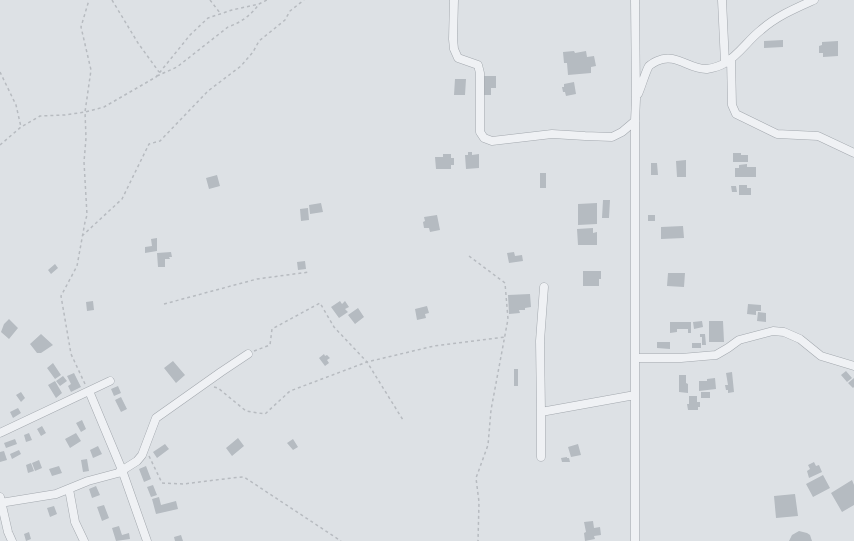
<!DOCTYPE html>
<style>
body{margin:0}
canvas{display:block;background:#dde1e5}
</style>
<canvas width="854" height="541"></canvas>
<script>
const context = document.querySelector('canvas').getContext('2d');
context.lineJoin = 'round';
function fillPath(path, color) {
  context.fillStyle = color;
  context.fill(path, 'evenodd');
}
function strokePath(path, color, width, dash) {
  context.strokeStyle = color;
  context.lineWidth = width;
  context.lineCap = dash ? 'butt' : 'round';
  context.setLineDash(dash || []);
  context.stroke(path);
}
const building = new Path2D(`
 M 783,40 L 783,47 L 764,48 L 764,41 Z
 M 838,41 L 838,56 L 823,57 L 823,53 L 819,53 L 819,46 L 822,45 L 822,42 Z
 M 574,51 L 575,53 L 586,51 L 587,57 L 594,56 L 596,66 L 591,67 L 591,73 L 568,75 L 567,63 L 564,63 L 563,52 Z
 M 483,76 L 496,76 L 496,88 L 491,88 L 491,95 L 483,95 Z
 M 455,79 L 466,79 L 465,95 L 454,95 Z
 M 574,82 L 576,94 L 566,96 L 565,92 L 563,92 L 562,87 L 564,87 L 564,84 Z
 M 468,152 L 472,152 L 472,155 L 479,154 L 479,168 L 466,169 L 465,155 L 468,155 Z
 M 733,153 L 741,153 L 741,155 L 748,155 L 748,162 L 733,162 Z
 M 443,154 L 451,154 L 451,158 L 454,158 L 454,165 L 451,165 L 451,169 L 436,169 L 435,157 L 443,157 Z
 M 686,160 L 686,177 L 677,177 L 676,161 Z
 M 651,163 L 657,163 L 658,175 L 651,175 Z
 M 747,164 L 747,167 L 756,167 L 756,177 L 735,177 L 735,168 L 739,168 L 739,165 Z
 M 540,173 L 546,173 L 546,188 L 540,188 Z
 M 217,175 L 220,186 L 209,189 L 206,178 Z
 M 739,185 L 747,185 L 747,188 L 751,188 L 751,195 L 739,195 Z
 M 731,186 L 736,186 L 737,192 L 732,192 Z
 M 603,200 L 610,200 L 609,218 L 602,218 Z
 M 321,203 L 323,212 L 310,214 L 309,205 Z
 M 597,203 L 597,224 L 578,225 L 578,204 Z
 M 308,208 L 309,220 L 301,221 L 300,209 Z
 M 437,215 L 440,230 L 430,232 L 429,228 L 424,228 L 423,222 L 425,221 L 424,217 Z
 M 648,215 L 655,215 L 655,221 L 648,221 Z
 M 683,226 L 684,238 L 661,239 L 661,227 Z
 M 593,228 L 593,233 L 597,232 L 597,245 L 578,245 L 577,229 Z
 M 157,238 L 157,251 L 145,253 L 145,247 L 152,246 L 151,239 Z
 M 171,252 L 172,257 L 169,257 L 170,259 L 165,259 L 165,267 L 158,267 L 157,253 Z
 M 514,252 L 515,256 L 522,255 L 523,261 L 509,263 L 507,253 Z
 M 305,261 L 306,269 L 298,270 L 297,262 Z
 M 55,264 L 58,268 L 51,274 L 48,270 Z
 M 583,271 L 601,271 L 601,279 L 599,279 L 599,286 L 583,286 Z
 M 668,273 L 685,273 L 684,287 L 667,286 Z
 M 530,294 L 531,307 L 525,308 L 525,310 L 519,310 L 520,313 L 509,314 L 508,295 Z
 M 93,301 L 94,310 L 87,311 L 86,302 Z
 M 340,301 L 342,304 L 345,301 L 349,307 L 345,309 L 348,312 L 339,318 L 331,307 Z
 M 748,304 L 761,305 L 761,311 L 756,311 L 756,315 L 747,314 Z
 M 427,306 L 429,313 L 425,314 L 426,318 L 417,320 L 415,309 Z
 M 358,308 L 364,317 L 355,324 L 348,315 Z
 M 758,312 L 766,313 L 766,322 L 757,321 Z
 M 9,319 L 18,328 L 9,339 L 1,332 L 4,324 Z
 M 702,321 L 703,327 L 694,329 L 693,322 Z
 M 709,321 L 723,321 L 724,342 L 709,342 Z
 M 670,322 L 691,322 L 691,333 L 688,333 L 688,329 L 677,329 L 677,332 L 670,333 Z
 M 41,334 L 53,345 L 41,353 L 37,353 L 30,344 Z
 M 700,334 L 705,334 L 706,345 L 702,345 L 702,337 L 700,337 Z
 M 657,342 L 670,342 L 670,349 L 657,348 Z
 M 692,343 L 701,343 L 701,348 L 692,348 Z
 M 324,354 L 325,356 L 327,355 L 330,358 L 327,360 L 329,363 L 325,366 L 319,358 Z
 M 173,361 L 185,375 L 176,383 L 164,368 Z
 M 53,363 L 61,375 L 55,379 L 47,368 Z
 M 514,369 L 518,369 L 518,386 L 514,386 Z
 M 846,371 L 852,378 L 847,382 L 841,375 Z
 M 732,372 L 734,392 L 728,393 L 728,390 L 726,390 L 725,385 L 728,385 L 726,373 Z
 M 74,373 L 81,387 L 71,392 L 68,386 L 71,384 L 67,376 Z
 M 679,375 L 686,375 L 686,383 L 688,384 L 688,393 L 679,392 Z
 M 63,376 L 67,381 L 60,386 L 56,381 Z
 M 715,378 L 716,389 L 699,391 L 699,381 L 707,381 L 707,379 Z
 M 854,378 L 854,387 L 853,388 L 848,383 Z
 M 55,381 L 62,393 L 56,398 L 48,385 Z
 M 118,386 L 121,393 L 114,396 L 111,389 Z
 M 21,392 L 25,398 L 21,402 L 16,395 Z
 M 701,392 L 710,392 L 710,398 L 701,398 Z
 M 689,396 L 697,396 L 697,402 L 700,402 L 700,407 L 698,407 L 698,410 L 688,410 L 687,404 L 689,404 Z
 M 121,397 L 127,409 L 121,412 L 115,400 Z
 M 18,408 L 21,413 L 13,418 L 10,412 Z
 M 82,420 L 86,429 L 81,432 L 76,423 Z
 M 42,426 L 46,433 L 41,436 L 37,429 Z
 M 29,433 L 32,440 L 26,442 L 24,435 Z
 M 76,433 L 81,441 L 70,448 L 65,439 Z
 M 238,438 L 244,446 L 232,456 L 226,448 Z
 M 15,439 L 17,444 L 6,448 L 4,443 Z
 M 293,439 L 298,447 L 293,450 L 287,443 Z
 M 165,444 L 169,449 L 157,458 L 153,452 Z
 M 578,444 L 581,455 L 571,457 L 568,447 Z
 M 98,446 L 102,454 L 93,458 L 90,450 Z
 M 19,450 L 21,454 L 12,459 L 10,454 Z
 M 4,451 L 7,460 L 0,462 L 0,452 Z
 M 567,457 L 567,458 L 569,458 L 570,462 L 562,462 L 561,458 Z
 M 87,459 L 89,471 L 83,472 L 81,460 Z
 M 39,460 L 42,468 L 35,471 L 32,463 Z
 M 814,462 L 816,466 L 819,465 L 822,472 L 809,478 L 807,471 L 810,469 L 808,465 Z
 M 31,463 L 34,471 L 28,473 L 26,465 Z
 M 59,466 L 62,473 L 52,476 L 49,469 Z
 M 146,466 L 151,479 L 144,482 L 139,469 Z
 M 823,475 L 830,488 L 813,497 L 806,484 Z
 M 852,480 L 854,485 L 854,505 L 842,512 L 831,493 Z
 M 153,485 L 157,495 L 151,497 L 147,487 Z
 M 96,486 L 100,495 L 92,498 L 89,489 Z
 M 795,494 L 798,516 L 776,518 L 774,496 Z
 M 159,497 L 161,505 L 176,501 L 178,509 L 156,514 L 152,499 Z
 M 104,505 L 109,518 L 102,521 L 97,507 Z
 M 54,506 L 57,514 L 50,517 L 47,508 Z
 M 593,521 L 594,528 L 600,527 L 601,535 L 594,536 L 595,539 L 585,541 L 584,533 L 586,532 L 584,522 Z
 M 119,526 L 122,535 L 129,533 L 130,539 L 116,541 L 112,528 Z
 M 799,531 L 807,533 L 810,535 L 812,541 L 789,541 L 792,535 Z
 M 29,532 L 31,539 L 26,541 L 24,534 Z
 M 181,535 L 183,541 L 175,541 L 174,537 Z`);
const path = new Path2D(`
 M 112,0 L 138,43 L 159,72
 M 210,0 L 220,13
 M 0,72 L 16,105 L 21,127
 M 157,76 L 177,67 L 228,27 C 242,22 251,15 259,4
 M 0,145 L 21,127 L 40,116 L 65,115 L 85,112 L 104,107 L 156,77 L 190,35 L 208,18 L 232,10 L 259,4 L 267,0
 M 82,236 L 122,199 L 149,144 L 160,141 L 208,91 L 241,66 L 253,52 L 259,41 L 285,20 L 290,11 L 304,0
 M 469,256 L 505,283 L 508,319 L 491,410 L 488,445 L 476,478 L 479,502 L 478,541
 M 164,304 L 257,279 L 309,272
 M 254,351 L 270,345 L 272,329 L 320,303 L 334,327 L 367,362 L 403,420
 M 85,384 L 71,354 L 61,296 L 77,266 L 85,222 L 87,215 L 84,162 L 86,138 L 85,112 L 91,70 L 81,27 L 89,0
 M 214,387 L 218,388 L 246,411 L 265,414 L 290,391 L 367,362 L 434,346 L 505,337
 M 149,456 L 162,483 L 183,484 L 232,478 L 244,477 L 341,541`);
const minor = new Path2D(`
 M 454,0 L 453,39 L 454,49 L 458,58 L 478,65 L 480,73 L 480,132 L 484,138 L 492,141 L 552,134 L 585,136 L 612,137 L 622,132 L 635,121
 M 722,0 L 725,63
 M 731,59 L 732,105 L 736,114 L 777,134 L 818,136 L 854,153
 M 638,94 C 641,88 646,70 649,66 C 651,64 655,62 657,61 C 676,52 689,70 707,69 C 713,68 720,66 725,63 C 739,55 748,40 761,30 C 777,16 796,8 814,0
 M 544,287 L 540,341 L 541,412 L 635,395
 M 635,358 L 681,358 L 716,355 L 728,348 L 739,340 L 773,331 L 784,332 L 800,339 L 821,356 L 854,366
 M 89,391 L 122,470 L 147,541
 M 0,433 L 110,381
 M 541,457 L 541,412
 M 69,489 L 75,522 L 84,541
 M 0,497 L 8,532 L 12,541
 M 0,503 L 56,494 L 88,481 L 118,473 L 137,461 L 142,455 L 156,418 L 221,372 L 248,354
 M 635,541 L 635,121 L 636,99 L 635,0`);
fillPath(building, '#b5bbc1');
strokePath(minor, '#a3a8ae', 9);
strokePath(path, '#b7bbc0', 1.5, [3, 3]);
strokePath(minor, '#eff1f4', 8);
</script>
